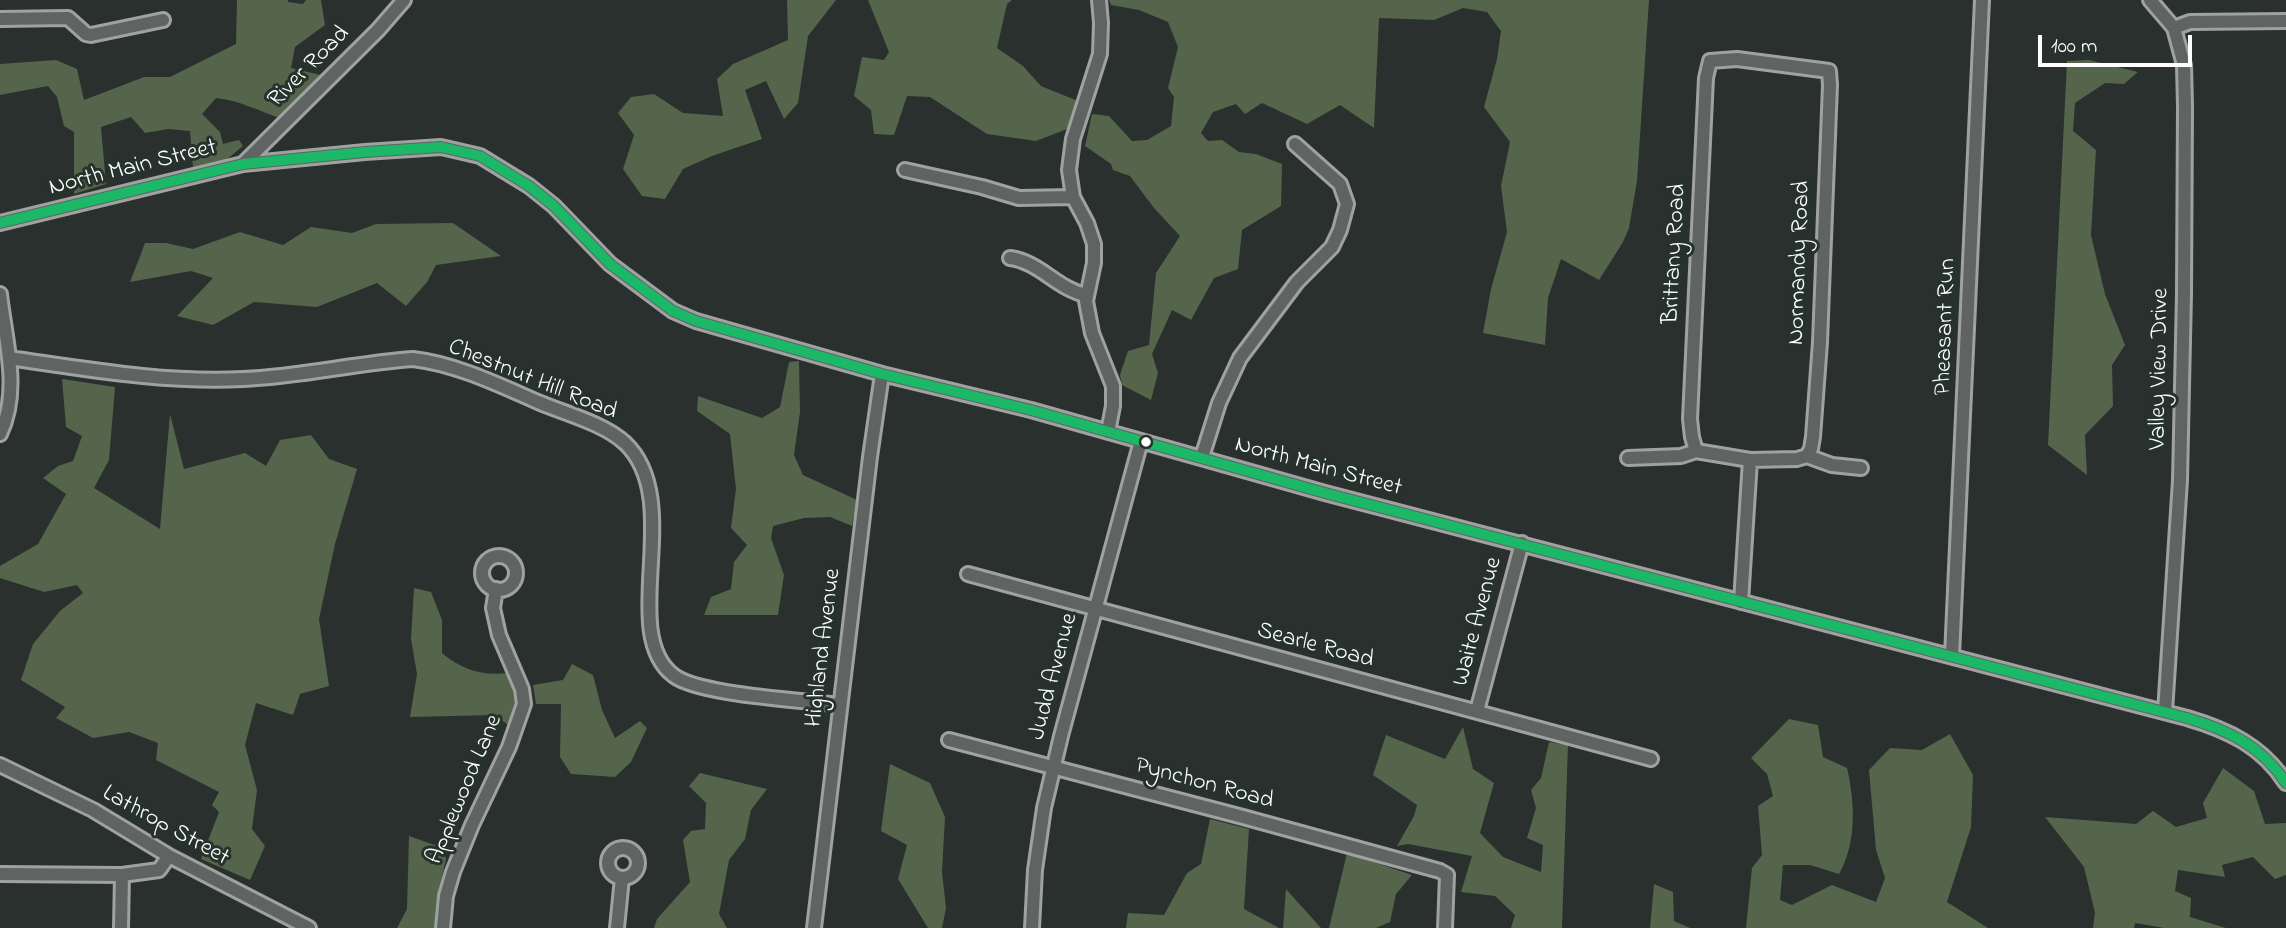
<!DOCTYPE html>
<style>
body{margin:0}
#map{position:relative;width:2286px;height:928px;overflow:hidden;background:#29302d;font-family:"Indie Flower",sans-serif}
canvas{display:block}
.scale{position:absolute;left:2038px;top:35px;width:154px;height:32px;box-sizing:border-box;border:4px solid #fff;border-top:0;padding-left:9px;font-size:21px;line-height:24px;white-space:nowrap;color:#fff;-webkit-text-stroke:5px #26332d;paint-order:stroke}
</style>
<div id="map">
<canvas width="2286" height="928"></canvas>
<div class="scale">100 m</div>
</div>
<script>
const context = document.querySelector('canvas').getContext('2d');
context.lineJoin = 'round';
function fillPath(path, color) {
  context.fillStyle = color;
  context.fill(path, 'evenodd');
}
function strokePath(path, color, width, dash) {
  context.strokeStyle = color;
  context.lineWidth = width;
  context.lineCap = dash ? 'butt' : 'round';
  context.setLineDash(dash || []);
  context.stroke(path);
}
function write(font, color, halo, rows, align = 'center') {
  context.font = font + ' "Indie Flower",sans-serif';
  context.lineWidth = 6;
  context.setLineDash([]);
  context.textBaseline = 'middle';
  context.strokeStyle = halo;
  context.fillStyle = color;
  for (const [text, x, y, turn = 0] of rows) {
    context.save();
    context.translate(x, y);
    context.rotate((+turn || 0) * Math.PI / 180);
    context.textAlign = isNaN(turn) ? turn : align;
    if (halo) context.strokeText(text, 0, 0);
    context.fillText(text, 0, 0);
    context.restore();
  }
}
const green = new Path2D(`
 M 237,0 L 288,0 L 288,2 L 303,4 L 306,0 L 321,0 L 325,25 L 295,47 L 291,68 L 321,75 L 280,118 C 259,111 238,100 216,98 L 202,114 L 220,132 L 223,144 L 239,140 L 243,146 L 226,160 L 193,167 L 190,131 L 168,129 L 145,133 L 131,117 L 101,127 L 106,184 L 74,194 L 74,132 L 64,126 L 57,97 L 48,86 L 0,95 L 0,64 L 56,60 L 77,69 L 84,100 L 144,77 L 170,77 L 236,44 Z
 M 787,0 L 836,0 L 808,36 L 798,103 L 784,119 L 766,81 L 745,90 L 762,139 L 712,156 L 683,169 L 665,199 L 642,196 L 623,169 L 634,135 L 618,113 L 631,97 L 654,94 L 683,113 L 723,116 L 717,79 L 733,64 L 788,40 Z
 M 868,0 L 1012,0 L 1007,4 L 997,48 L 1023,66 L 1041,86 L 1078,101 L 1067,129 L 1036,141 L 987,134 L 930,97 L 907,96 L 894,135 L 874,134 L 871,110 L 854,96 L 862,57 L 884,60 L 889,52 Z
 M 1109,0 L 1649,0 L 1637,181 L 1629,228 L 1623,242 L 1599,280 L 1561,259 L 1548,298 L 1545,345 L 1483,333 L 1491,289 L 1507,232 L 1501,186 L 1510,142 L 1484,107 L 1497,59 L 1501,31 L 1487,12 L 1463,8 L 1434,20 L 1379,18 L 1374,128 L 1340,105 L 1307,124 L 1262,103 L 1245,114 L 1236,104 L 1213,112 L 1201,133 L 1208,141 L 1222,140 L 1239,152 L 1256,154 L 1282,164 L 1281,206 L 1242,230 L 1238,269 L 1214,278 L 1191,320 L 1172,310 L 1152,354 L 1158,373 L 1151,400 L 1122,385 L 1120,375 L 1128,351 L 1149,345 L 1156,273 L 1180,236 L 1154,208 L 1130,176 L 1113,170 L 1111,164 L 1085,146 L 1092,114 L 1109,116 L 1132,141 L 1147,140 L 1171,126 L 1174,97 L 1168,88 L 1178,47 L 1168,22 L 1139,10 L 1111,5 Z
 M 2089,60 L 2138,72 L 2124,84 L 2105,83 L 2075,103 L 2073,131 L 2096,150 L 2091,235 L 2105,294 L 2125,345 L 2112,365 L 2113,406 L 2085,435 L 2087,475 L 2048,445 L 2067,61 Z
 M 453,223 L 501,256 L 436,265 L 427,282 L 406,306 L 377,283 L 317,307 L 254,302 L 213,325 L 177,316 L 213,278 L 191,271 L 130,282 L 145,243 L 166,243 L 193,249 L 240,232 L 283,245 L 311,227 L 352,233 L 376,224 Z
 M 799,361 L 800,412 L 794,455 L 803,475 L 857,500 L 852,526 L 830,517 L 804,518 L 773,526 L 771,538 L 784,575 L 778,615 L 704,615 L 711,597 L 731,589 L 734,562 L 747,545 L 731,528 L 736,489 L 730,434 L 697,411 L 698,396 L 762,418 L 780,407 L 789,362 Z
 M 62,379 L 115,387 L 109,460 L 94,488 L 160,529 L 170,414 L 184,469 L 245,453 L 266,466 L 280,440 L 311,435 L 329,459 L 357,469 L 335,544 L 319,619 L 329,686 L 300,694 L 293,715 L 256,703 L 245,745 L 257,790 L 252,829 L 265,846 L 250,880 L 201,859 L 219,812 L 212,805 L 219,792 L 156,760 L 158,743 L 129,732 L 93,738 L 56,718 L 65,707 L 21,680 L 33,644 L 60,611 L 83,593 L 77,585 L 44,592 L 0,578 L 0,566 L 38,544 L 66,494 L 43,478 L 58,466 L 73,461 L 82,436 L 66,427 Z
 M 414,588 L 431,592 L 442,620 L 442,653 C 462,670 483,676 508,673 L 518,699 L 510,726 L 494,715 L 410,717 L 417,674 L 411,639 Z
 M 572,664 L 593,675 L 602,710 L 615,738 L 640,721 L 647,728 L 631,762 L 615,777 L 571,774 L 560,757 L 561,704 L 536,704 L 533,685 L 563,680 Z
 M 1789,719 L 1818,725 L 1823,757 L 1847,768 C 1855,803 1857,842 1839,874 L 1810,865 L 1783,865 L 1780,900 L 1792,905 L 1832,885 L 1876,902 L 1885,878 L 1876,850 L 1869,770 L 1890,748 L 1922,750 L 1950,734 L 1973,775 L 1971,827 L 1947,902 L 1988,928 L 1746,928 L 1752,868 L 1762,855 L 1758,806 L 1773,796 L 1767,774 L 1751,758 Z
 M 1463,727 L 1473,769 L 1494,783 L 1480,833 L 1503,857 L 1541,872 L 1543,845 L 1527,838 L 1536,808 L 1531,790 L 1541,778 L 1549,742 L 1568,745 L 1562,928 L 1511,928 L 1515,915 L 1495,896 L 1461,892 L 1472,856 L 1408,844 L 1397,846 L 1414,816 L 1417,805 L 1373,775 L 1386,735 L 1445,759 Z
 M 890,764 L 930,783 L 945,817 L 942,872 L 946,908 L 942,928 L 928,928 L 898,879 L 907,845 L 881,831 Z
 M 2223,768 L 2254,791 L 2265,824 L 2286,823 L 2286,875 L 2275,879 L 2253,857 L 2222,865 L 2225,877 L 2178,870 L 2175,891 L 2191,898 L 2190,917 L 2226,928 L 2164,928 L 2135,923 L 2134,928 L 2093,928 L 2095,913 L 2084,867 L 2045,817 L 2136,824 L 2153,811 L 2176,827 L 2207,818 L 2203,803 Z
 M 700,773 L 767,789 L 751,810 L 745,839 L 729,860 L 719,914 L 727,928 L 654,928 L 657,919 L 690,882 L 683,840 L 691,831 L 705,829 L 706,803 L 689,786 Z
 M 1210,819 L 1249,829 L 1244,909 L 1279,928 L 1126,928 L 1128,913 L 1164,915 L 1187,873 L 1201,864 Z
 M 409,836 L 443,848 L 446,859 L 437,899 L 435,928 L 397,928 L 407,909 Z
 M 1347,853 L 1412,875 L 1396,894 L 1390,922 L 1376,928 L 1329,928 Z
 M 1654,884 L 1673,892 L 1674,921 L 1690,928 L 1650,928 Z
 M 1286,889 L 1321,928 L 1283,928 Z`);
const minor = new Path2D(`
 M 1099,0 L 1101,23 L 1100,54 L 1073,139 L 1069,170 L 1073,197 L 1087,223 L 1094,244 L 1094,263 L 1086,301 L 1092,333 L 1113,386 L 1113,406 L 1108,432
 M 2150,0 L 2174,28 L 2190,22 L 2286,21
 M 0,19 L 68,18 L 86,34 L 91,35 L 163,20
 M 243,164 L 378,30 L 404,0
 M 905,170 L 982,187 L 1019,198 L 1073,197
 M 0,223 L 243,164 L 365,152 L 441,147 L 480,156 L 529,186 L 554,206 L 610,264 L 673,311 L 696,321 L 882,374 L 1031,410 L 1325,493 L 2187,718 C 2228,730 2262,746 2286,783
 M 1010,258 C 1040,262 1057,289 1086,295
 M 0,294 C 5,340 21,390 0,434
 M 9,358 C 87,369 164,383 243,379 C 299,377 356,363 413,359 C 456,364 499,385 538,402 C 566,414 603,423 625,443 C 686,501 617,631 673,675 C 697,695 803,700 839,705
 M 1696,451 L 1692,437 L 1690,419 L 1706,78 L 1710,61 L 1737,59 L 1829,71 L 1830,85 L 1820,342 L 1813,437 L 1811,449 L 1807,456
 M 1202,457 L 1219,403 L 1240,358 L 1297,282 L 1332,247 L 1340,230 L 1347,204 L 1340,184 L 1295,144
 M 1628,458 L 1681,456 L 1696,451 L 1750,460 L 1797,459 L 1807,456 L 1832,465 L 1861,468
 M482 573a17 17 0 1 1 34 0a17 17 0 1 1-34 0Z
 M 968,574 L 1651,759
 M 1741,602 L 1750,460
 M 1952,656 L 1982,0
 M 1477,711 L 1522,543
 M 2165,712 L 2180,480 L 2184,294 L 2185,106 L 2184,65 L 2174,28
 M 949,740 L 1243,817 L 1440,871 L 1447,875 L 1445,928
 M 0,765 L 93,810 L 169,856 L 309,928
 M608 863a15 15 0 1 1 30 0a15 15 0 1 1-30 0Z
 M 0,874 L 122,875 L 159,870 L 169,856
 M 121,928 L 122,875
 M 443,928 L 446,896 L 453,872 L 472,825 L 509,747 L 524,704 L 522,689 L 499,635 L 493,608 L 496,589
 M 617,928 L 622,878
 M 814,928 L 870,457 L 882,374
 M 1032,928 L 1035,870 L 1044,808 L 1061,736 L 1141,441`);
const bus1 = new Path2D(`
 M 0,223 L 243,164 L 365,152 L 441,147 L 480,156 L 529,186 L 554,206 L 610,264 L 673,311 L 696,321 L 882,374 L 1031,410 L 1325,493 L 2187,718 C 2228,730 2262,746 2286,783`);
const markers = [
 [1146,442,6,"#fff"]
];
const streetNames = [
 ["River Road",310,68,-45],
 ["North Main Street",133,169,-14],
 ["Brittany Road",1676,254,-87],
 ["Normandy Road",1801,263,-88],
 ["Pheasant Run",1947,327,-88],
 ["Valley View Drive",2161,369,-89],
 ["Chestnut Hill Road",532,381,22],
 ["North Main Street",1318,468,15],
 ["Waite Avenue",1479,622,-75],
 ["Searle Road",1315,647,15],
 ["Highland Avenue",825,648,-83],
 ["Judd Avenue",1055,677,-75],
 ["Pynchon Road",1204,785,15],
 ["Applewood Lane",466,790,-67],
 ["Lathrop Street",165,827,29]
];
fillPath(green, '#54654b');
strokePath(minor, '#9fa2a0', 18);
strokePath(minor, '#5f6362', 12);
strokePath(bus1, '#1ab867', 10);
for (const [x, y, r, color] of markers) {
  const dot = new Path2D();
  dot.arc(x, y, r, 0, 2 * Math.PI);
  context.fillStyle = color;
  context.fill(dot);
  strokePath(dot, '#26332d', 2.5);
}
write('24px', '#fff', '#26332d', streetNames);
</script>
